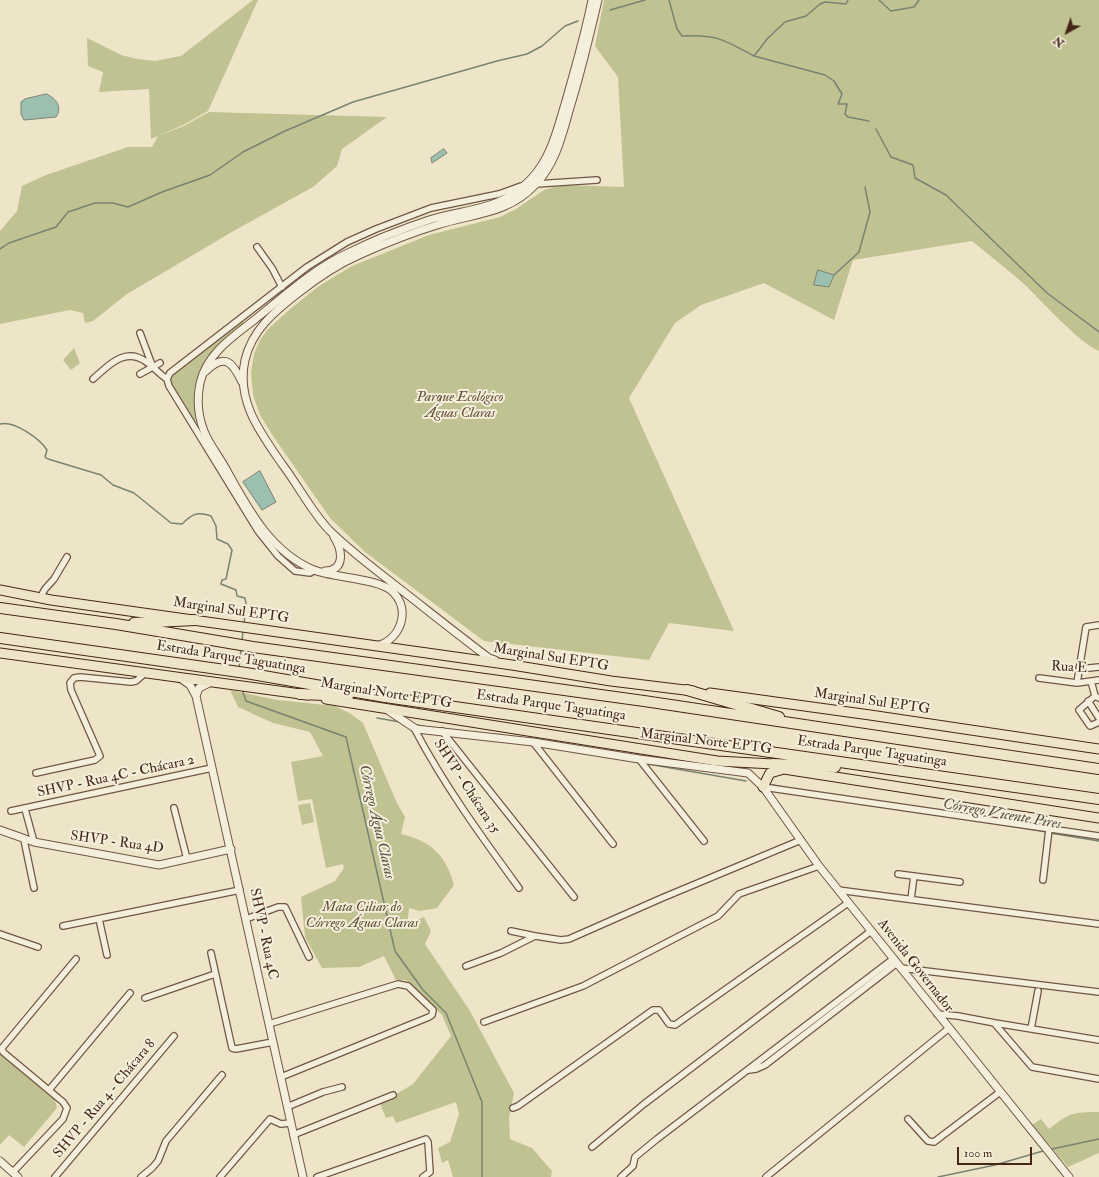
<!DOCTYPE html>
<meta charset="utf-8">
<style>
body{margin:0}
#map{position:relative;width:1099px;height:1177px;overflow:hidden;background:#eee5c9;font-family:"IM FELL Double Pica",serif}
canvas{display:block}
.north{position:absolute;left:1047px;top:12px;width:40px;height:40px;-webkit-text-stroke:3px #f4eedc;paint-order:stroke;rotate:220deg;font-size:11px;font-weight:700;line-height:16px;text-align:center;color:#462717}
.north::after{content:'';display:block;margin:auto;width:14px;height:18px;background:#462717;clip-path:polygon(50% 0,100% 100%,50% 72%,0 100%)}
.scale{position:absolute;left:957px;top:1147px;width:75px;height:18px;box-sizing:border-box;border:2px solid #462717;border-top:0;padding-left:5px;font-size:12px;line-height:14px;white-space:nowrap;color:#462717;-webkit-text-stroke:3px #f4eedc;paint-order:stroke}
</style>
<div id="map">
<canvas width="1099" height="1177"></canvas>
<div class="north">N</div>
<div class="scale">100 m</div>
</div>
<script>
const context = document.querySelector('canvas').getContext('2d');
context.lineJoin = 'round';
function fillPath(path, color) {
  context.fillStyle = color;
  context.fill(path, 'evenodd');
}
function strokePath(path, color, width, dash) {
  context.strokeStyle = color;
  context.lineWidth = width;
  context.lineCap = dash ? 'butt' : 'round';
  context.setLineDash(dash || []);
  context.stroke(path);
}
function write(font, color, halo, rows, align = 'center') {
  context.font = font + ' "IM FELL Double Pica",serif';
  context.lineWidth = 4;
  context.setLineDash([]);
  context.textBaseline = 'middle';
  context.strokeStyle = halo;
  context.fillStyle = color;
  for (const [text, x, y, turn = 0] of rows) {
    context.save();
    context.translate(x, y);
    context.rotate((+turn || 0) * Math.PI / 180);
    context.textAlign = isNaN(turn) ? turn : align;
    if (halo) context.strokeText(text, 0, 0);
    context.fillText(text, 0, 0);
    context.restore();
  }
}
const green = new Path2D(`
 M 253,0 L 258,0 L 208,111 L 183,125 L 151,139 L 149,89 L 99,92 L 103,72 L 88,66 L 87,38 L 121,55 L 137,59 L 155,61 L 181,56 Z
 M 604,0 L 1099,0 L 1099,351 C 1078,342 1042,301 1024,284 C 1007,269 989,255 972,241 L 853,260 L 834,320 L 764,283 L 701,305 L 675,323 L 629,398 L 734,631 L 669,623 L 649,660 L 484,641 L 365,552 L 330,518 L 273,436 L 260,415 L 253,395 L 251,372 L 254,354 L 260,340 L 268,329 L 289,310 L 319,286 L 352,266 L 429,235 L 500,217 L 516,209 L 544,190 L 560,185 L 624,187 L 618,77 L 595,46 Z
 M 209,112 L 387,117 L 342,149 L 337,166 L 313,187 L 237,229 L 127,294 L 93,321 L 85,323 L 83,313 L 70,310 L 0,324 L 0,231 L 17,211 L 22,186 L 46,175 L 128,147 L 152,147 L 158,136 L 184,126 Z
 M 241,320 L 244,324 C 200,359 187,374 198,432 L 169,386 L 169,379 L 171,373 Z
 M 74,348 L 80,363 L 71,370 L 63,360 Z
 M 230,690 L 277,700 L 335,706 L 351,714 L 363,723 L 396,801 L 405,817 L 401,834 C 431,841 446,855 454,885 L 437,908 L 420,911 L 409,908 L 408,919 L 411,926 L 417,920 L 424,917 L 431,931 L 425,944 L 470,1011 L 514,1093 L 509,1118 L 510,1139 L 532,1148 L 552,1171 L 551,1177 L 453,1177 L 448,1160 L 442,1163 L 438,1148 L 450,1142 L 459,1114 L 456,1102 L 396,1123 L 393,1116 L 386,1118 L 379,1101 L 393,1096 L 413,1084 L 451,1036 L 442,1015 L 406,980 L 396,980 L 384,956 L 359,967 L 322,968 L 305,937 L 301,897 L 335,881 L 344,868 L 343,864 L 326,868 L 312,799 L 298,801 L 291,762 L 323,756 L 310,732 L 273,723 L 238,707 Z
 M 310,803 L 314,822 L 302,825 L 298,805 Z
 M 0,1053 L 55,1100 L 57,1108 L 24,1147 L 9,1135 L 0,1145 Z
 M 1099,1112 L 1099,1153 L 1068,1167 L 1032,1125 L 1041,1119 L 1049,1129 C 1069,1113 1073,1112 1099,1112 Z`);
const water = new Path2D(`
 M 47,94 C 56,99 63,107 56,117 L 24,120 L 21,114 L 21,102 L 25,99 Z
 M 444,149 L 447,153 L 432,163 L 431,158 Z
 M 818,270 L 834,275 L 829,287 L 814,285 Z
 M 260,471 L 276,502 L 262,510 L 243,482 Z`);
const stream = new Path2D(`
 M 669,0 L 677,29 L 682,36 C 717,34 724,40 754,56 L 768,38 L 785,22 L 806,16 L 820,4 L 825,2 L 846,4 L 848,0
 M 879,0 L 891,11 L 914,7 L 919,0
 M 610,10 L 645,0
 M 754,56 L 825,75 L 834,81 L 842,94 L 838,104 L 847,104 L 845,114 L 848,117 L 869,121
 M 876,129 L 891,157 L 913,165 L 915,178 L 946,195 L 1047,293 L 1099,332
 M 0,249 L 9,243 L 56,227 L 68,212 L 95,203 L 113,203 L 128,207 L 162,192 L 210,175 L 243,152 L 285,131 L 353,102 L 497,61 L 527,54 L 542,46 L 565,26 L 578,21
 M 834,275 L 859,252 L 870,212 L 865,187
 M 0,424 C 14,420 40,439 47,450 L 45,457 L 48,459 L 101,475 L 113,485 L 134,493 L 171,523 L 182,524 C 192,514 197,511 211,516 L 216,526 L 217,539 L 228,544 L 232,550 L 226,579 L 222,580 L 221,584 L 236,590 L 237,596 L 245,598 L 246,604 L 244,624
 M 242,642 L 243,630
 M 240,657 L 241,650
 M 239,668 L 240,661
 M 242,689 L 246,701 L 346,737 L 395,951 L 423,990 L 446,1013 L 482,1102 L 482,1177
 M 377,718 L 400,722
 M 417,725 L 427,727
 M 613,758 L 637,762
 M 648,764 L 746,781
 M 773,785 L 793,789
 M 999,824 L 1047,832
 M 1050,833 L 1099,841
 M 1052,1149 L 1099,1139
 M 938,1177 L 995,1165 L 1043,1151`);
const minor = new Path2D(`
 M 536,184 L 597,180
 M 257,247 L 272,268 L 282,287
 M 140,333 L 152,365
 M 140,374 L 160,363
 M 93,379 C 108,366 124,347 145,361 C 153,366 159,374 167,379
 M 315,570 L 310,573 L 295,571 L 278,556 L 258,531 L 169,386 L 167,379 L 170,373 L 307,267 L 347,242 L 376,229 L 431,208 L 499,194 L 521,186
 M 40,598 L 45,589 L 54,579 L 67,557
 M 1079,669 L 1099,667
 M 1039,678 L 1077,683 L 1099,680
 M 1091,681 L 1095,696
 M 1077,683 L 1086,627 L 1099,625
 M 1099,698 L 1095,696 L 1079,710 L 1090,726 L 1099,722
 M 1088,701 L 1099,718
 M 414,728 C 444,785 481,836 519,888
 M 442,731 L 574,897
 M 533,742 L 613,844
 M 639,759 L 704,841
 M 36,773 L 95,760 L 100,756 L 71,690 L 70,683 L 74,678 L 80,677 L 131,682 L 136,681 L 144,674
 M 763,787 L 1099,836
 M 174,808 L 187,859
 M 25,809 L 34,842
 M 11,811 L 212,768
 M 24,840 L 34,888
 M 898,874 L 960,882
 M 1043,880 L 1049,829
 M 838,890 L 1099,924
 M 911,899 L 914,876
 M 99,919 L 107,955
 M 246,919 L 278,907 L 285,907 L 309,957
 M 63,926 L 240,890
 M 511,931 L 535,936
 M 0,934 L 38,947
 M 211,953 L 232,1048 L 236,1049 L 273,1042
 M 466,966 L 501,953 L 535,936 L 561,940 L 569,939 L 662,898 L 801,840
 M 901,968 L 1099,992
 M 145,998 L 215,974
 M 937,1014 L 958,1016 L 995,1023 L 1099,1040
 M 484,1022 L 583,986 L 718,916 L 739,894 L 819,866
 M 269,1024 L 398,984 L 408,986 L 433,1010 L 432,1015 L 429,1017 L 281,1077
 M 995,1024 L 1032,1067 L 1099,1079
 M 1031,1029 L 1038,991
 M 749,1070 L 756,1069 L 765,1065 L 897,963
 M 49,1090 L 130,993
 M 287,1107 L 323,1092 L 342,1087
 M 513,1108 L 518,1106 L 653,1010 L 659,1010 L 669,1024 L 675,1025 L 848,903
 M 908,1119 L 928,1141 L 934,1142 L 1000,1092
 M 293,1135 L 393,1095
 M 592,1147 L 644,1104 L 871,931
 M 13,1172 L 63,1119 L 67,1108 L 63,1102 L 3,1052 L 2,1048 L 76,959
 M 55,1177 L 174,1036
 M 141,1177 L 152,1168 L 158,1161 L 166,1141 L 222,1075
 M 220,1177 L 270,1119 L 281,1124 L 290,1123
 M 317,1177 L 426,1139 L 428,1142 L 430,1172 L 423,1177
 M 621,1177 L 633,1166 L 635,1157 L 657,1139 L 893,959
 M 766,1177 L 948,1029`);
const tertiary = new Path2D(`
 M 206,371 C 225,352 233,363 242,382
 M 325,571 C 346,571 342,549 334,537
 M 377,646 C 401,639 411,610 393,592 C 378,578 334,578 314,570 C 270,552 247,507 226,469 C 219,456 209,444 204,431 C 198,416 197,398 200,383 C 207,354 231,338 253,321 C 283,297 313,269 348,253 C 374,240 402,229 429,220 C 468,208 501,211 531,179 C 551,158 557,130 565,104 C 575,69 585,35 592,0
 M 495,660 L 489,658 C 457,634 426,609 395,585 C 372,567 349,550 329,530 C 311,511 298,485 282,464 C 260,432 236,401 245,360 C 252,330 274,312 297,294 C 317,278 338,264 361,254 C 386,243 411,233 437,225 C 474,213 507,215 536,184 C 558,161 563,130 572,101 C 582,68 590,34 598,0
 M 180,678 L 190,685 L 196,696 L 303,1177
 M 196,696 L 199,688 L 211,682
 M 389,711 L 416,729 L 533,742 L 639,759 L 748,773 L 763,787 L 819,866 L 1069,1177
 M 0,830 L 34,842 L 159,865 L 231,849
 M 0,1161 L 18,1177`);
const primary = new Path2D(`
 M 0,590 L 51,600 L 512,665 L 611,681 L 693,691
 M 0,653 L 308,695
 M 710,693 L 870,715 L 1099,749
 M 326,699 L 717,761 L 773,764 L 784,769 L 1099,818
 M 763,787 L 770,773 L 784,769`);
const motorway = new Path2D(`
 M 0,608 L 116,624 L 253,647 L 644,701 L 1099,769
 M 134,623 L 195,620
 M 0,638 L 246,673 L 385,697 L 1099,799
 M 687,690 L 779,717
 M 300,694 L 348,696
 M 773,764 L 835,767`);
const parkNames = [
 ["Parque Ecológico",460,398],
 ["Águas Claras",460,414],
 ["Mata Ciliar do",362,908],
 ["Córrego Águas Claras",362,924]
];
const streetNames = [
 ["Marginal Sul EPTG",231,611,8],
 ["Estrada Parque Taguatinga",231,658,9],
 ["Marginal Sul EPTG",551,658,9],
 ["Rua E",1069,668,3],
 ["Marginal Norte EPTG",386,694,9],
 ["Marginal Sul EPTG",872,702,8],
 ["Estrada Parque Taguatinga",551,706,8],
 ["Marginal Norte EPTG",706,742,7],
 ["Estrada Parque Taguatinga",872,752,8],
 ["SHVP - Rua 4C - Chácara 2",116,777,-12],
 ["SHVP - Chácara 35",466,787,57],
 ["SHVP - Rua 4D",117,843,8],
 ["SHVP - Rua 4C",263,934,78],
 ["Avenida Governador",915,966,52],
 ["SHVP - Rua 4 - Chácara 8",105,1099,-50]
];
const waterNames = [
 ["Córrego Vicente Pires",1002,815,10],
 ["Córrego Água Claras",376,822,77]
];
fillPath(green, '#c0c291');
fillPath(water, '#9bc0af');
strokePath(water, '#798372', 1);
strokePath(stream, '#798372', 1.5);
strokePath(minor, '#705644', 8);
strokePath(tertiary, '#705644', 9);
strokePath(primary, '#462717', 11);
strokePath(motorway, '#462717', 12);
strokePath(minor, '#f4eedc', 5.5);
strokePath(tertiary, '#f4eedc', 7);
strokePath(primary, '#eee5c9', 9);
strokePath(motorway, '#eee5c9', 10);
write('italic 14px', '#644e36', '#f4eedc', parkNames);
write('14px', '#462717', '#f4eedc', streetNames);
write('italic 15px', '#5b4d3d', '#f4eedc', waterNames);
</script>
